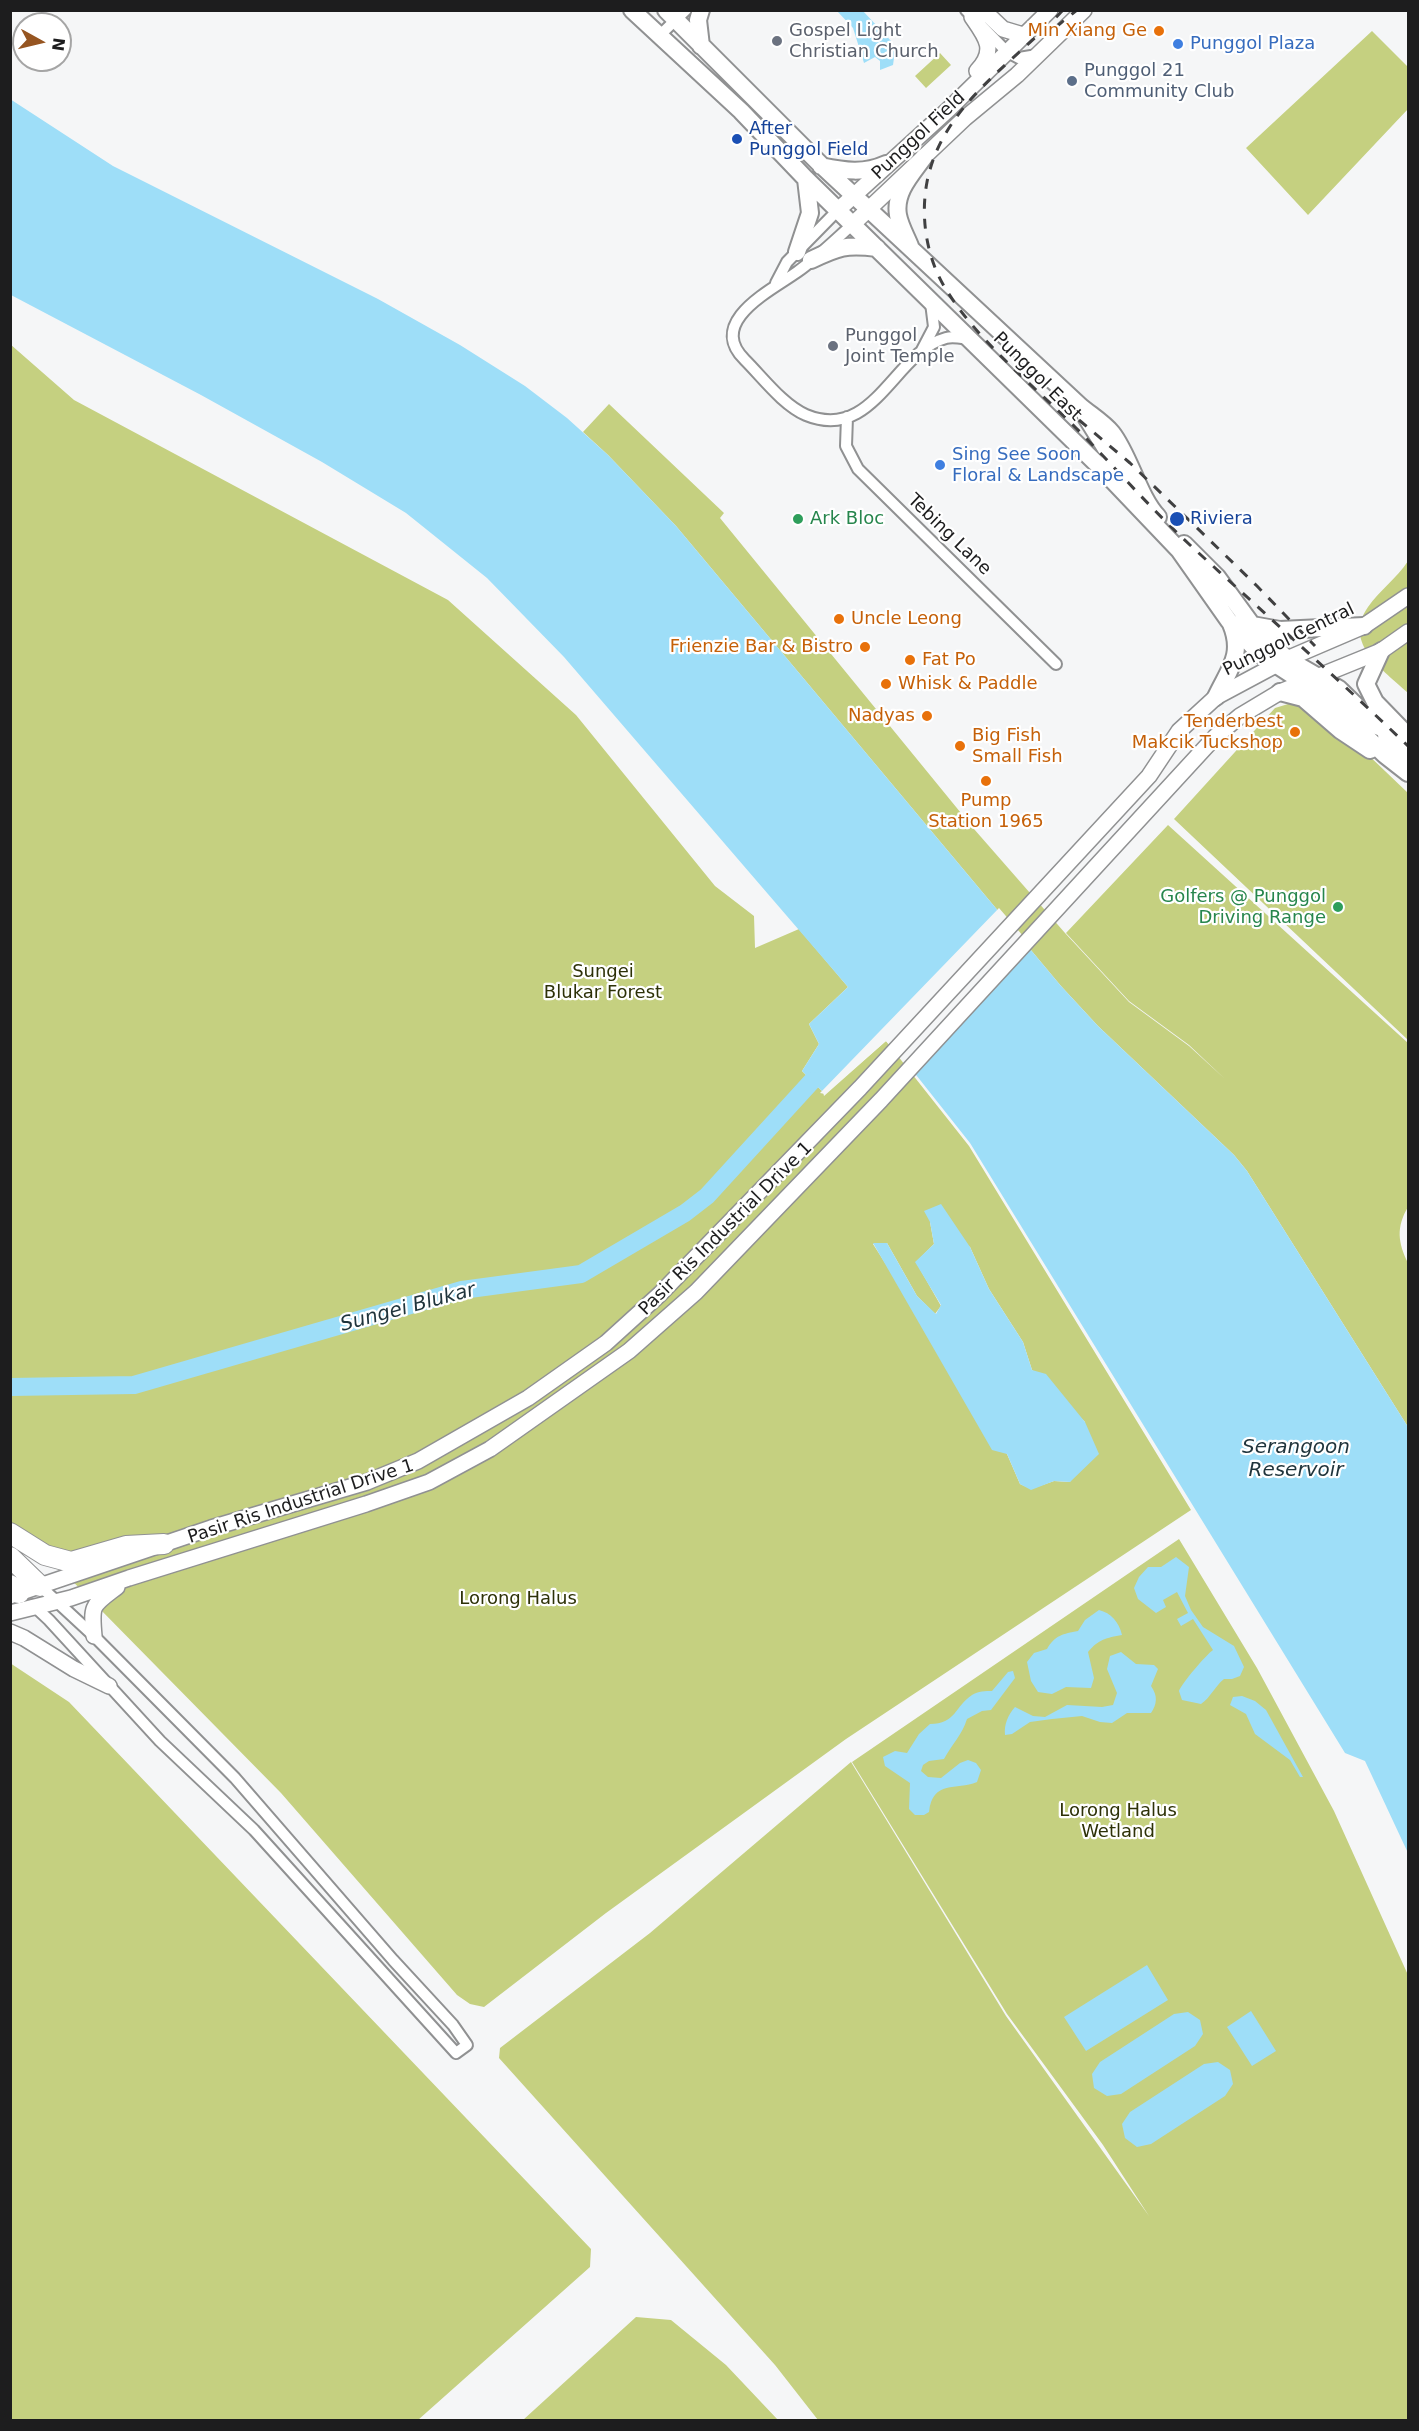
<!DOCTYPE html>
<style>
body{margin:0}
#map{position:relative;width:1419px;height:2431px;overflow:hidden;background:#f5f6f7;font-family:"DejaVu Sans",sans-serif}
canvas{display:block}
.frame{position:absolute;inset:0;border:12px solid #1d1d1e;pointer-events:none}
.north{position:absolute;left:12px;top:12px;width:60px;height:60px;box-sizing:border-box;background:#fff;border:2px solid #a5a5a5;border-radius:50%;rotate:98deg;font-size:16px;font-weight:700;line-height:24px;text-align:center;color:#1d1d1e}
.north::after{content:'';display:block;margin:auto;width:21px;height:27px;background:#965521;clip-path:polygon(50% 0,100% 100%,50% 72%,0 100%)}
</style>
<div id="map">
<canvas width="1419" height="2431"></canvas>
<div class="frame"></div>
<div class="north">N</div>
</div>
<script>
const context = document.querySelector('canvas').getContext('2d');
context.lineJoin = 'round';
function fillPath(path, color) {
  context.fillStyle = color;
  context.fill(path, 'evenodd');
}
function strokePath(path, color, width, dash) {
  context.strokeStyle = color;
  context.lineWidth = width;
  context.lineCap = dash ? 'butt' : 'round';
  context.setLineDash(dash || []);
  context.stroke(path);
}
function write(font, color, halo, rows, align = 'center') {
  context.font = font + ' "DejaVu Sans",sans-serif';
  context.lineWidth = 4.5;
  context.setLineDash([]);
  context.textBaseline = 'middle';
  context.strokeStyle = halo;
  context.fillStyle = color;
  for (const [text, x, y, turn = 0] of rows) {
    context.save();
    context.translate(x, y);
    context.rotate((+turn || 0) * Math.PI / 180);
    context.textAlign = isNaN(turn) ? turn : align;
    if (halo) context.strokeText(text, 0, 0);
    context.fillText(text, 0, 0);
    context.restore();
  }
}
const green = new Path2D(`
 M 1372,31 L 1408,67 L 1408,109 L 1308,215 L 1246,148 Z
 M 940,53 L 951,65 L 926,88 L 915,76 Z
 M 10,344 L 74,400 L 448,600 L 576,715 L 715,886 L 754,916 L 755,948 L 799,929 L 848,987 L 809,1024 L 819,1044 L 802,1071 L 823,1092 L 824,1096 L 886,1041 L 969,1146 L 1191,1510 L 846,1739 L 606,1913 L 484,2007 L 470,2004 L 457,1995 L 281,1793 L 35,1543 L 11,1526 ZM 930,1222 L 970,1247 L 989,1289 L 1023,1342 L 1032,1370 L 1085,1422 L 1070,1482 L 1054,1481 L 1031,1489 L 1020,1484 L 1007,1454 L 873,1244 L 887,1243 L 917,1296 L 935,1314 L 941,1306 L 916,1262 L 934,1244 Z
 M 609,404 L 724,513 L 720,518 L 974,829 L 1065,933 L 1129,1002 L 1189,1046 L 1225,1079 L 1189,1045 L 1129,1001 L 1066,933 L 1168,825 L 1408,1043 L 1408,1207 C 1396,1227 1398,1243 1408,1263 L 1408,1427 L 1247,1171 L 1234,1155 L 1098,1026 L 1061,986 L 676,526 L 608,455 L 583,432 Z
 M 1408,561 L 1408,693 C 1384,670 1342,644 1368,607 C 1380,590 1397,578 1408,561 Z
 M 1298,701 L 1316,705 L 1408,793 L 1408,1040 L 1174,819 L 1275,708 Z
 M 1179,1539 L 1257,1668 L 1334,1811 L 1408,1975 L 1408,2420 L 818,2420 L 775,2365 L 499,2058 L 500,2048 L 650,1933 L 851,1762 L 1006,2016 L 1149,2216 L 1103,2145 L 1007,2014 L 852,1762 Z
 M 10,1663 L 69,1702 L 591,2249 L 590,2267 L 418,2420 L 11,2420 Z
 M 636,2317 L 671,2320 L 726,2365 L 778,2420 L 523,2420 Z`);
const water = new Path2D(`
 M 837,11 L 863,11 L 892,42 L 895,51 L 893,65 L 880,70 L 880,61 L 875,57 L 864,63 L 853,28 Z
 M 10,99 L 113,166 L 378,299 L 460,345 L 525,386 L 567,418 L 608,455 L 676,526 L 1061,986 L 1098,1026 L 1234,1155 L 1247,1171 L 1408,1427 L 1408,1853 L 1365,1761 L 1345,1753 L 970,1143 L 886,1037 L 823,1092 L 802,1071 L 819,1044 L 809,1024 L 848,987 L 564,657 L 487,578 L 406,513 L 322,462 L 201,395 L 11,295 Z
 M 941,1204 L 970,1247 L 989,1289 L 1023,1342 L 1032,1370 L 1046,1374 L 1085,1422 L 1099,1454 L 1070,1482 L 1054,1481 L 1031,1490 L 1020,1484 L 1007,1454 L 992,1450 L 873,1243 L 887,1243 L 917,1296 L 936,1314 L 941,1305 L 915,1262 L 934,1244 L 930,1222 L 924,1211 Z
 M 1176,1557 L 1189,1567 L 1185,1596 L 1191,1610 L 1203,1627 L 1234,1646 L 1244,1667 L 1240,1676 L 1232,1679 L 1224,1679 C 1215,1686 1211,1697 1201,1704 L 1182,1700 L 1179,1691 C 1182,1683 1206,1655 1213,1650 L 1193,1619 L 1181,1626 L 1177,1619 L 1188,1613 L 1177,1592 L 1163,1600 L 1166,1607 L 1156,1613 L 1138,1599 L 1134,1588 L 1139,1577 L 1148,1567 L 1161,1567 Z
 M 1099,1610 C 1111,1613 1119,1622 1122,1635 C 1106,1638 1099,1639 1088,1652 L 1094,1678 L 1091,1688 L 1066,1687 L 1052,1694 L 1038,1692 L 1031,1681 L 1027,1662 L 1034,1653 L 1047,1649 C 1055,1635 1063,1634 1078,1631 L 1085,1620 Z
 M 1121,1652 L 1136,1664 L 1154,1665 L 1158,1669 L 1151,1686 C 1158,1696 1157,1704 1151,1713 L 1127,1713 L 1112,1723 L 1100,1722 L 1082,1716 L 1052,1719 L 1030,1722 L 1012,1734 L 1005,1735 C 1004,1724 1008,1715 1015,1707 L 1033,1716 L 1045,1717 L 1067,1705 L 1102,1707 L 1113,1705 L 1117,1693 L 1107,1669 L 1110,1656 Z
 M 1013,1671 L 1015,1678 L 991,1710 L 982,1711 L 967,1719 C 962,1735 952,1744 944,1759 L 929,1761 L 923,1765 L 921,1771 L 928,1777 L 941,1778 L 960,1763 L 968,1760 L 976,1763 L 981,1770 L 977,1782 C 956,1791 933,1779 929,1812 L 924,1815 L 915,1815 L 909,1809 L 910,1783 L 885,1766 L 883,1757 L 895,1751 L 907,1753 L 919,1734 L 930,1724 C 956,1724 955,1706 972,1695 C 978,1691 986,1691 992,1691 L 1008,1672 Z
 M 1242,1696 L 1255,1701 L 1266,1710 L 1303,1777 L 1300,1777 L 1290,1760 L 1255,1734 L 1246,1714 L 1230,1705 L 1233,1697 Z
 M 1147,1965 L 1168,2000 L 1086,2051 L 1064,2017 Z
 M 1251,2011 L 1276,2051 L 1252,2066 L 1227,2027 Z
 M 1188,2012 L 1200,2020 L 1203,2034 L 1195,2046 L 1121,2094 L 1107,2096 L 1094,2088 L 1092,2074 L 1100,2062 L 1174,2014 Z
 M 1218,2062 L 1230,2070 L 1233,2084 L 1225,2096 L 1151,2144 L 1137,2147 L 1125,2138 L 1122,2124 L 1130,2112 L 1204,2064 Z`);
const pier = new Path2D(`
 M 999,908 L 1030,944 L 912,1072 L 886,1041 L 825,1094 L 820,1093 Z`);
const river = new Path2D(`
 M 10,1387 L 134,1385 L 462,1290 L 581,1274 L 685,1213 L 707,1196 L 812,1081`);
const street = new Path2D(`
 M 966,10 L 1006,51 L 1019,58 L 1037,55
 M 659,36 L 686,10
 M 853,224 C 835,240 817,258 797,272 C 770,291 706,322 745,360 C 763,378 783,405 806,415 C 874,443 894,352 946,338 C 953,336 961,338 968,339
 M 776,283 L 787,262 L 838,210
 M 922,350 L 934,327 L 931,303
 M 847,417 L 846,446 L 858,469 L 1056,664
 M 33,1605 L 49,1620 L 160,1741 L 254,1830 L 456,2053 L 467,2045 L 453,2025 L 393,1960 L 235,1778 L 94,1636 L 40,1586`);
const secondary = new Path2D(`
 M 984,11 L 1003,29 L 1023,35
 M 972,17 C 986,37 997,50 977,71
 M 838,210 L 949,109 L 1050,10
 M 853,224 L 965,118 L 1017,75 L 1084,10
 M 10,1596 L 211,1528 L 367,1482 L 418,1461 L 528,1398 L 606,1343 L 660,1294 L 860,1088 L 1149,776 L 1179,731 L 1216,697 L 1287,659 L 1364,626 L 1408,596
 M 10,1613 L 71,1598 L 129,1578 L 366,1504 L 429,1482 L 490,1449 L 629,1351 L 696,1292 L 881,1100 L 1215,737 L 1240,716 L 1280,692 L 1381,651 L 1408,632
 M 10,1632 L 24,1638 L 74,1669 L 109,1686
 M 94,1636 C 91,1604 92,1606 117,1587`);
const primary = new Path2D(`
 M 632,10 L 741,111 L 806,179 L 1097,464 L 1179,550 L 1229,621 L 1260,654 L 1323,695 L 1385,755 L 1408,773
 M 666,10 L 821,165 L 1079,405 C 1089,414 1103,422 1112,433 C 1130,456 1139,498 1158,517
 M 701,10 L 698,20 L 701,46
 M 821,166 C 845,171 864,174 886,164
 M 910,246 C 906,236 900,226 898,215 C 894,192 912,174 924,157
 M 797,252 L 810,213 L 806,179
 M 811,260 C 838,247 846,244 877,248
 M 1086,417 L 1130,487
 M 1184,544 L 1217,577 L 1252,625 L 1287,659 L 1339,689 L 1377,726 L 1408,740
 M 1252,625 L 1280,630 L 1364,626
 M 1381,651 L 1366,684 L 1375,702 L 1408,736
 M 1280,692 L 1303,698 L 1340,730 L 1370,750
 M 1216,697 C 1229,669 1244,655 1231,624
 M 1386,735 L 1408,756`);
const highway = new Path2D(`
 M 10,1533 L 45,1555 L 71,1562 L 126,1546 L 164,1544
 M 10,1557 L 40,1586
 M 10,1585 L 19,1593`);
const rail = new Path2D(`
 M 1063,10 C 1013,64 942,105 927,182 C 920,219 927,260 947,291 C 978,341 1034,386 1076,428 C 1114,466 1150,508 1190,545 C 1263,612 1337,678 1408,746
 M 1056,27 L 1077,10
 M 1079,420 L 1130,463 L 1257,586 L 1315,646`);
const markers = [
 [1159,31,6,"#e8710a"],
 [777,41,6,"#6b7280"],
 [1178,44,6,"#3f7fe0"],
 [1072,81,6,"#5c6f8a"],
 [737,139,6,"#1a4fb4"],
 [833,346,6,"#6b7280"],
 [940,465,6,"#3f7fe0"],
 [798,519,6,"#2e9e5b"],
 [1177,519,8,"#1a4fb4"],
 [839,619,6,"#e8710a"],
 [865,647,6,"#e8710a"],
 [910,660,6,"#e8710a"],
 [886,684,6,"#e8710a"],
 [927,716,6,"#e8710a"],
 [1295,732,6,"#e8710a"],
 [960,746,6,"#e8710a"],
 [986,781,6,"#e8710a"],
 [1338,907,6,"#2e9e5b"]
];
const worshipNames = [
 ["Gospel Light",789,31],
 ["Christian Church",789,52],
 ["Punggol",845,336],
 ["Joint Temple",845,357]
];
const foodNames = [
 ["Min Xiang Ge",1147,31],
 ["Uncle Leong",851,619,"left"],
 ["Frienzie Bar & Bistro",853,647],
 ["Fat Po",922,660,"left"],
 ["Whisk & Paddle",898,684,"left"],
 ["Nadyas",915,716],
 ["Tenderbest",1283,722],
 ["Makcik Tuckshop",1283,743],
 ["Big Fish",972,736,"left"],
 ["Small Fish",972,757,"left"],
 ["Pump",986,801,"center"],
 ["Station 1965",986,822,"center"]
];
const shopNames = [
 ["Punggol Plaza",1190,44],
 ["Sing See Soon",952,455],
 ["Floral & Landscape",952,476]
];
const serviceNames = [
 ["Punggol 21",1084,71],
 ["Community Club",1084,92]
];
const transitNames = [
 ["After",749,129],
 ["Punggol Field",749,150],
 ["Riviera",1190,519]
];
const streetNames = [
 ["Punggol Field",919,136,-43],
 ["Punggol East",1037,377,45],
 ["Tebing Lane",949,535,44],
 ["Punggol Central",1289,640,-26],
 ["Pasir Ris Industrial Drive 1",726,1229,-45],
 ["Pasir Ris Industrial Drive 1",301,1502,-18]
];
const leisureNames = [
 ["Ark Bloc",810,519],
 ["Golfers @ Punggol",1326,897,"right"],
 ["Driving Range",1326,918,"right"]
];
const parkNames = [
 ["Sungei",603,972],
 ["Blukar Forest",603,993],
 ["Lorong Halus",518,1599],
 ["Lorong Halus",1118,1811],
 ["Wetland",1118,1832]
];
const waterNames = [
 ["Sungei Blukar",408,1308,-15],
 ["Serangoon",1296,1448],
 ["Reservoir",1296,1471]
];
fillPath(green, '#c5d080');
fillPath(water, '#9edef8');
fillPath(pier, '#f5f6f7');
strokePath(river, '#9edef8', 18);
strokePath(street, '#909192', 14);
strokePath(secondary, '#909192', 18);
strokePath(primary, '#909192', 20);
strokePath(highway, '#909192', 22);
strokePath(street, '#fff', 10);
strokePath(secondary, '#fff', 15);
strokePath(primary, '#fff', 16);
strokePath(highway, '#fff', 20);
strokePath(rail, '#404041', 3, [10, 10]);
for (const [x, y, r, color] of markers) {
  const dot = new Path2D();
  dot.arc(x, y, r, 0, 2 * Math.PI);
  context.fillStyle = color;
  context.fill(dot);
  strokePath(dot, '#fff', 2);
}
write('18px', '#5b616d', '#fff', worshipNames, 'left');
write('18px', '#c56008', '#fff', foodNames, 'right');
write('18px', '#366cbe', '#fff', shopNames, 'left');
write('18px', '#4e5e75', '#fff', serviceNames, 'left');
write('18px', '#164399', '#fff', transitNames, 'left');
write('18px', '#1d1d1e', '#fff', streetNames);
write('18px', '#27864d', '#fff', leisureNames, 'left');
write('18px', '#2d3107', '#fff', parkNames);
write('italic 20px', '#1f343c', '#fff', waterNames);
</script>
